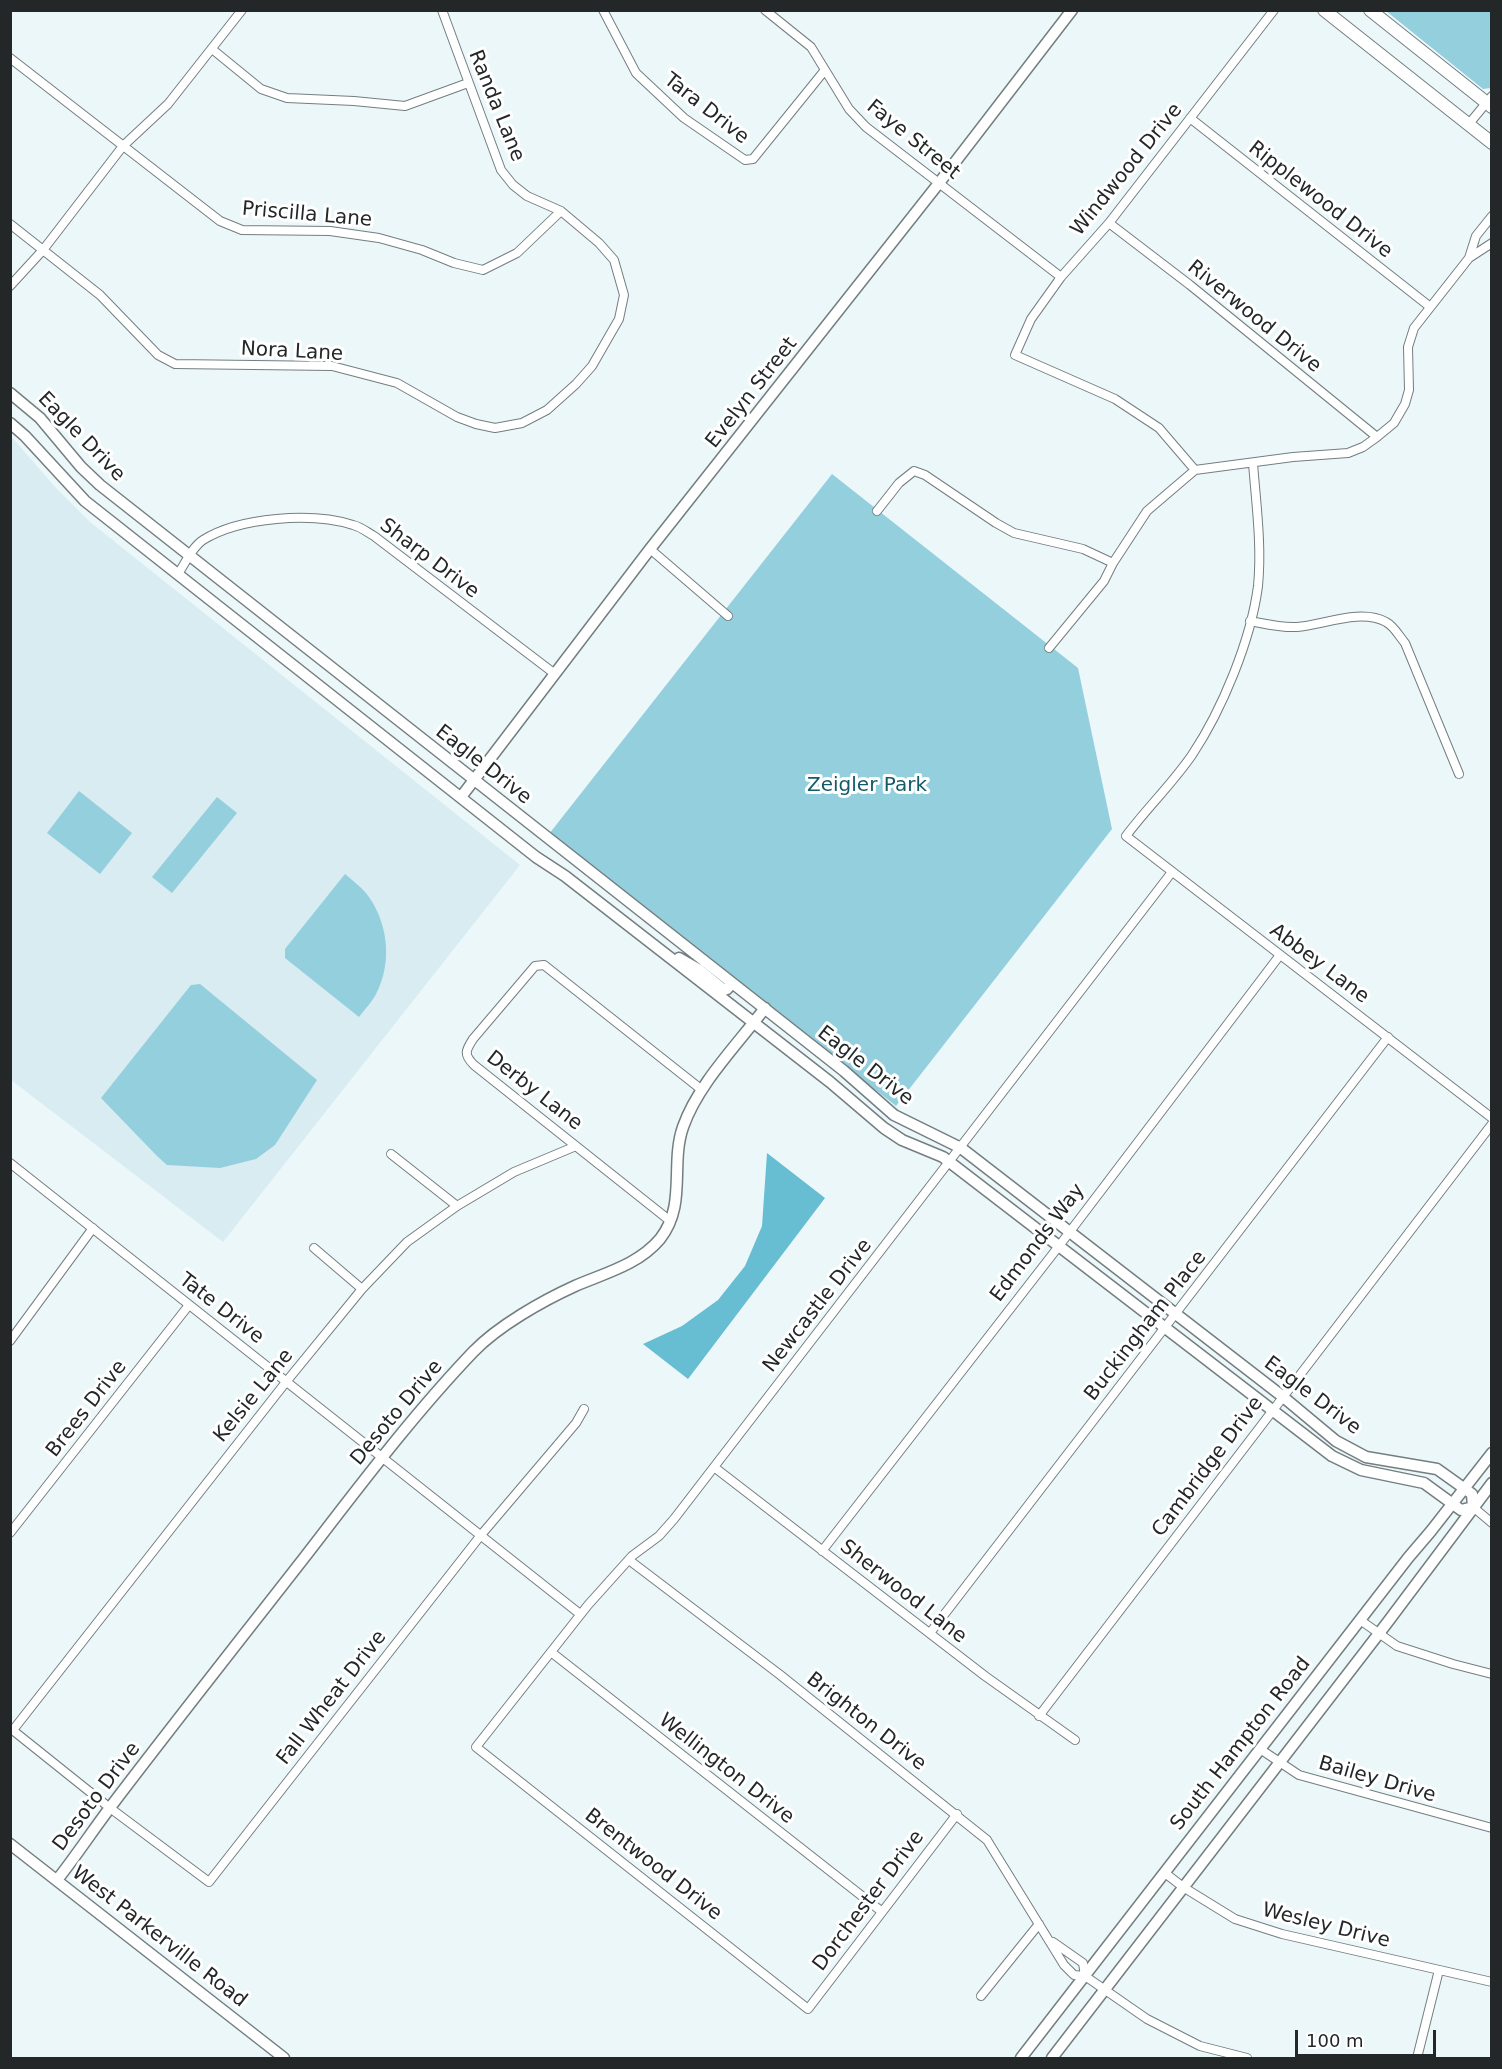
<!DOCTYPE html>
<style>
body{margin:0}
#map{position:relative;width:1502px;height:2069px;overflow:hidden;background:#ecf7fa;font-family:"DejaVu Sans",sans-serif}
canvas{display:block}
.frame{position:absolute;inset:0;border:12px solid #232728;pointer-events:none}
.scale{position:absolute;left:1295px;top:2030px;width:141px;height:27px;box-sizing:border-box;border:3px solid #232728;border-top:0;padding-left:8px;font-size:18px;line-height:21px;white-space:nowrap;color:#232728;-webkit-text-stroke:4px #fff;paint-order:stroke}
</style>
<div id="map">
<canvas width="1502" height="2069"></canvas>
<div class="frame"></div>
<div class="scale">100 m</div>
</div>
<script>
const context = document.querySelector('canvas').getContext('2d');
context.lineJoin = 'round';
function fillPath(path, color) {
  context.fillStyle = color;
  context.fill(path, 'evenodd');
}
function strokePath(path, color, width, dash) {
  context.strokeStyle = color;
  context.lineWidth = width;
  context.lineCap = dash ? 'butt' : 'round';
  context.setLineDash(dash || []);
  context.stroke(path);
}
function write(font, color, halo, rows, align = 'center') {
  context.font = font + ' "DejaVu Sans",sans-serif';
  context.lineWidth = 6;
  context.setLineDash([]);
  context.textBaseline = 'middle';
  context.strokeStyle = halo;
  context.fillStyle = color;
  for (const [text, x, y, turn = 0] of rows) {
    context.save();
    context.translate(x, y);
    context.rotate((+turn || 0) * Math.PI / 180);
    context.textAlign = isNaN(turn) ? turn : align;
    if (halo) context.strokeText(text, 0, 0);
    context.fillText(text, 0, 0);
    context.restore();
  }
}
const built = new Path2D(`
 M 10,435 L 56,488 L 90,522 L 520,865 L 223,1242 L 11,1080 Z`);
const green = new Path2D(`
 M 1386,11 L 1491,11 L 1491,88 L 1483,89 Z
 M 832,474 L 1078,668 L 1112,829 L 896,1106 L 549,834 Z
 M 79,791 L 132,833 L 100,874 L 47,833 Z
 M 217,797 L 237,813 L 172,893 L 152,877 Z
 M 345,874 C 352,880 360,886 366,893 C 388,921 393,962 376,994 C 372,1002 365,1009 359,1017 L 285,958 L 285,949 Z
 M 200,984 L 317,1080 L 275,1145 L 256,1159 L 220,1168 L 167,1165 L 157,1156 L 101,1098 L 191,985 Z`);
const forest = new Path2D(`
 M 767,1153 L 825,1198 L 688,1379 L 643,1344 L 682,1326 L 718,1300 L 745,1266 L 762,1226 Z`);
const street = new Path2D(`
 M 603,10 L 636,73 L 684,118 L 745,160 L 753,159 L 825,70
 M 765,10 L 811,47 L 849,109 L 866,127 L 1061,277
 M 212,49 L 261,89 L 287,98 L 354,101 L 405,106 L 468,83
 M 10,58 L 220,221 L 242,230 L 330,231 L 379,238 L 422,250 L 454,263 L 483,270 L 517,253 L 561,211
 M 1190,118 L 1429,306
 M 1468,125 L 1492,96
 M 1109,223 L 1190,285 L 1377,437
 M 10,224 L 100,295 L 158,355 L 175,364 L 332,366 L 397,383 L 457,417 L 476,424 L 495,428 L 522,423 L 547,410 L 576,384 L 592,366 L 619,319 L 624,295 L 614,260 L 599,243 L 561,211 L 527,196 L 513,185 L 501,170 L 442,10
 M 1469,258 L 1476,236 L 1492,216
 M 10,286 L 43,250 L 123,146 L 168,104 L 242,10
 M 1253,463 C 1256,503 1262,545 1258,586 C 1251,640 1222,710 1192,755 C 1172,784 1147,808 1126,836 L 1492,1118
 M 1195,470 L 1159,428 L 1115,399 L 1015,355 L 1031,319 L 1061,277 L 1109,223 L 1274,10
 M 877,511 L 899,483 L 914,471 L 925,475 L 996,523 L 1014,533 L 1083,549 L 1113,563
 M 650,549 L 728,616
 M 178,574 C 185,564 192,547 203,540 C 240,517 312,512 353,525 C 361,527 367,532 374,536 L 555,674
 M 1250,621 C 1266,624 1281,628 1297,627 C 1323,625 1361,608 1386,622 C 1394,626 1399,636 1405,643 L 1459,774
 M 1049,648 L 1104,581 L 1113,563 L 1147,511 L 1195,470 L 1293,457 L 1348,453 L 1363,447 L 1377,437 L 1394,423 L 1405,404 L 1409,390 L 1408,347 L 1414,328 L 1469,258 L 1492,243
 M 391,1154 L 457,1206
 M 10,1163 L 580,1614
 M 669,1220 L 474,1065 C 463,1054 466,1050 473,1039 L 535,966 L 544,965 L 702,1090
 M 314,1248 L 362,1289
 M 10,1341 L 93,1228
 M 714,1467 L 985,1676 L 1075,1740
 M 1473,1507 L 1492,1523
 M 10,1533 L 189,1305
 M 822,1551 L 1059,1246 L 1280,955
 M 629,1560 L 779,1674 L 987,1840 L 1064,1965 L 1074,1975 L 1085,1976
 M 1360,1620 L 1397,1646 L 1453,1664 L 1492,1674
 M 930,1633 L 1388,1037
 M 551,1652 L 881,1911
 M 1039,1716 L 1492,1124
 M 10,1728 L 110,1808 L 209,1882 L 481,1535 L 576,1423 L 584,1409
 M 13,1730 L 286,1382 L 362,1289 L 407,1242 L 457,1206 L 514,1172 L 576,1146
 M 1260,1749 L 1299,1775 L 1492,1828
 M 957,1814 L 808,2009 L 476,1747 L 588,1605 L 632,1556 L 659,1536 L 674,1519 L 1172,872
 M 1165,1873 L 1183,1887 L 1235,1919 L 1282,1934 L 1492,1982
 M 1053,1942 L 1083,1963 L 1085,1976
 M 1085,1976 L 1147,2019 L 1200,2046 L 1247,2058
 M 981,1996 L 1039,1924
 M 1417,2058 L 1439,1970`);
const secondary = new Path2D(`
 M 10,393 L 40,418 L 81,467 L 100,485 L 844,1071 L 894,1115 L 961,1148 L 1282,1396 L 1336,1441 L 1366,1457 L 1437,1469 L 1472,1494 L 1473,1507
 M 10,423 L 25,436 L 85,501 L 536,857 L 565,876 L 830,1082 L 884,1128 L 902,1140 L 943,1157 L 1332,1456 L 1361,1470 L 1424,1483 L 1461,1510 L 1473,1507
 M 461,797 L 650,549 L 939,183 L 1072,10
 M 679,958 L 698,969 L 724,990 L 727,989 L 732,983
 M 10,1844 L 284,2058
 M 57,1880 C 76,1856 93,1830 112,1805 C 175,1722 240,1640 304,1558 C 358,1488 412,1416 473,1352 C 498,1326 542,1301 575,1286 C 605,1273 638,1265 660,1239 C 687,1205 670,1164 683,1127 C 698,1084 737,1045 765,1008
 M 1021,2058 L 1408,1558 L 1431,1531 L 1492,1453
 M 1052,2058 L 1387,1623 L 1492,1483`);
const primary = new Path2D(`
 M 1324,10 L 1492,143
 M 1370,10 L 1492,107`);
const streetNames = [
 ["Randa Lane",496,106,68],
 ["Tara Drive",706,109,38],
 ["Faye Street",913,140,39],
 ["Windwood Drive",1127,170,-51],
 ["Ripplewood Drive",1320,200,38],
 ["Priscilla Lane",307,215,5],
 ["Riverwood Drive",1254,317,39],
 ["Nora Lane",292,352,3],
 ["Evelyn Street",752,393,-52],
 ["Eagle Drive",81,437,46],
 ["Sharp Drive",429,559,37],
 ["Eagle Drive",483,765,38],
 ["Abbey Lane",1319,964,37],
 ["Eagle Drive",865,1066,38],
 ["Derby Lane",534,1091,38],
 ["Edmonds Way",1038,1243,-53],
 ["Newcastle Drive",818,1306,-52],
 ["Tate Drive",221,1309,38],
 ["Buckingham Place",1146,1326,-52],
 ["Kelsie Lane",254,1396,-51],
 ["Eagle Drive",1312,1396,37],
 ["Brees Drive",87,1409,-52],
 ["Desoto Drive",397,1413,-50],
 ["Cambridge Drive",1208,1467,-53],
 ["Sherwood Lane",903,1592,38],
 ["Fall Wheat Drive",332,1698,-52],
 ["Brighton Drive",866,1722,38],
 ["South Hampton Road",1241,1744,-52],
 ["Wellington Drive",726,1769,38],
 ["Bailey Drive",1377,1780,16],
 ["Desoto Drive",97,1797,-53],
 ["Brentwood Drive",653,1865,38],
 ["Dorchester Drive",869,1901,-53],
 ["Wesley Drive",1326,1926,14],
 ["West Parkerville Road",159,1937,38]
];
const parkNames = [
 ["Zeigler Park",867,786]
];
fillPath(built, '#d8ecf1');
fillPath(green, '#94cfde');
fillPath(forest, '#67bdd1');
strokePath(street, '#747e80', 10);
strokePath(secondary, '#747e80', 13);
strokePath(primary, '#747e80', 14);
strokePath(street, '#fff', 8);
strokePath(secondary, '#fff', 10);
strokePath(primary, '#fff', 12);
write('20px', '#232728', '#fff', streetNames);
write('20px', '#125b69', '#fff', parkNames);
</script>
